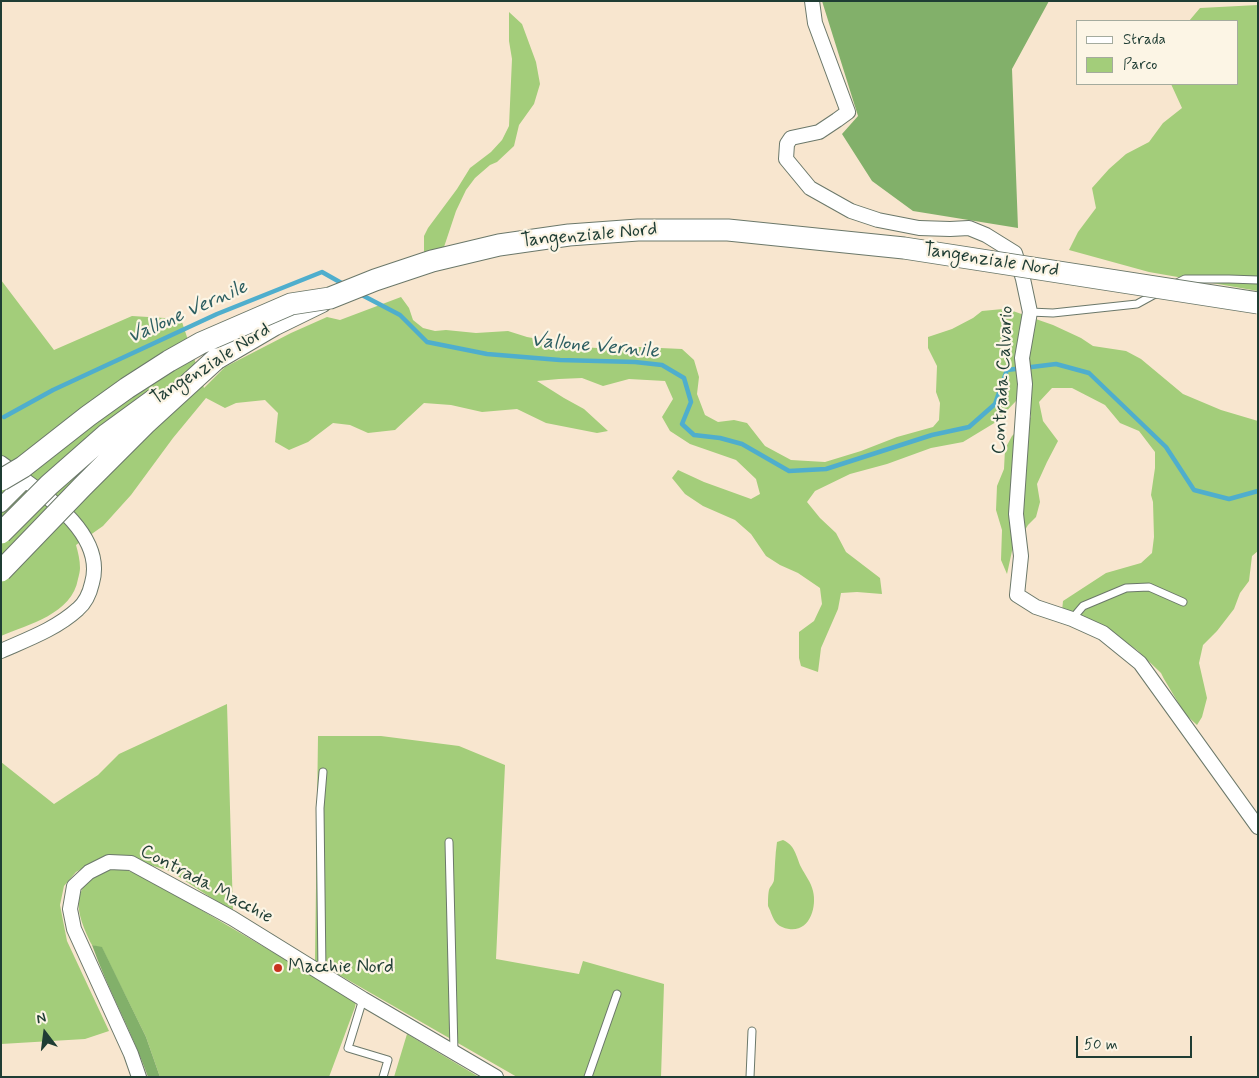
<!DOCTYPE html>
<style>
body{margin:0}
#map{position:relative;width:1259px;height:1078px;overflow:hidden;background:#f8e6cf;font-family:Mynerve,sans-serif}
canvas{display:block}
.frame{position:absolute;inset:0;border:2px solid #1f3d34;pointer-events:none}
.legend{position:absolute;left:1076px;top:20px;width:162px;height:65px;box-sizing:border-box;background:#fcf5e5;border:1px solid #a4ab9e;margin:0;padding:6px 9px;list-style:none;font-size:15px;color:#1f3d34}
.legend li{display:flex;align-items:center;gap:10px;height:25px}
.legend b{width:25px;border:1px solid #a4ab9e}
.north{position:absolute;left:20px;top:1008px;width:50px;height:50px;-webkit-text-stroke:4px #fcf5e5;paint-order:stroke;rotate:345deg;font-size:14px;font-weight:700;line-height:20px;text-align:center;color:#1f3d34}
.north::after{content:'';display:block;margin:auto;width:18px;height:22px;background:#1f3d34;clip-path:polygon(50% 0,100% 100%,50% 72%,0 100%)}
.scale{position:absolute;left:1076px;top:1036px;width:116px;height:22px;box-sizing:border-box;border:2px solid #1f3d34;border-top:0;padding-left:6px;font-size:15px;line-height:18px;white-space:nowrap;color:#1f3d34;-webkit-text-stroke:4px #fcf5e5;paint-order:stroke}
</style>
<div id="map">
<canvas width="1259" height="1078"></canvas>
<div class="frame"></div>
<ul class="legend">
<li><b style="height:6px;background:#fff"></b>Strada</li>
<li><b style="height:14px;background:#a3cd7a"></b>Parco</li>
</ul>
<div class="north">N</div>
<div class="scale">50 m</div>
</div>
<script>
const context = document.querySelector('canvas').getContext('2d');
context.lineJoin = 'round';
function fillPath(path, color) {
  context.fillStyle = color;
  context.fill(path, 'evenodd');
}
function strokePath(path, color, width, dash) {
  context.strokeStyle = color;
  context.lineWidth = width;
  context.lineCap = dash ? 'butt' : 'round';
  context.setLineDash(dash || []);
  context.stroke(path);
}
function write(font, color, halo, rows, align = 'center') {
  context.font = font + ' Mynerve,sans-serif';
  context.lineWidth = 4.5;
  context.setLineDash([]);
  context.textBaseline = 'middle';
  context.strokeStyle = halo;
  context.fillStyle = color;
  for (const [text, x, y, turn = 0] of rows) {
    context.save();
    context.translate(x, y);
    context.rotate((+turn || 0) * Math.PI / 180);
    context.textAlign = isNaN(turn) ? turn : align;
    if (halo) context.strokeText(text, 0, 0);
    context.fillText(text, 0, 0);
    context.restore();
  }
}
const green = new Path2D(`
 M 1258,5 L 1258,291 L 1149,272 L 1069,250 L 1078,232 L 1096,208 L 1092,188 L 1109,169 L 1126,154 L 1149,142 L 1163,123 L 1182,108 L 1171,84 L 1238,84 L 1238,21 L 1189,21 L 1200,8 Z
 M 509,12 L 522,24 L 536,62 L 540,84 L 534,104 L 519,125 L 514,146 L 497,162 L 490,165 L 475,178 L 466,190 L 456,211 L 443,250 L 424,254 L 424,236 L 428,228 L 457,189 L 470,168 L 491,152 L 502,140 L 509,126 L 512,59 L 509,41 Z
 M 1,280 L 54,350 L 132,316 L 181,319 L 204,388 L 225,367 L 291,333 L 327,317 L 340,320 L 401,297 L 409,308 L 413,320 L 423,328 L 435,331 L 446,330 L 476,333 L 508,331 L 527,337 L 582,347 L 612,349 L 639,347 L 682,349 L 694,360 L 699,377 L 697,394 L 705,415 L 718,422 L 734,420 L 747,423 L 765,446 L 791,460 L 825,462 L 861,451 L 897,437 L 933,427 L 939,420 L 940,403 L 936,392 L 937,366 L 928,348 L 928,337 L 952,329 L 973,318 L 982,311 L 1003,309 L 1010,310 L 1053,325 L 1081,338 L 1093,346 L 1126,351 L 1141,359 L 1183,394 L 1221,410 L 1258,421 L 1258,551 L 1252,556 L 1249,581 L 1240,593 L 1234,609 L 1217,631 L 1203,645 L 1199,663 L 1207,698 L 1202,717 L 1197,725 L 1185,714 L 1164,679 L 1161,673 L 1137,650 L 1100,625 L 1062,611 L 1063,601 L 1106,573 L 1141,563 L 1152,553 L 1154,537 L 1153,502 L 1151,495 L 1155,468 L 1155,452 L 1139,431 L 1120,423 L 1105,405 L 1072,388 L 1052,388 L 1039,402 L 1043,421 L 1058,441 L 1047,462 L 1037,484 L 1040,502 L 1036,517 L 1028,525 L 1012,551 L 1007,574 L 1001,560 L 1002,530 L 996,510 L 997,486 L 1004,469 L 1005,449 L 1012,436 L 1031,417 L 1030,395 L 1016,401 L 996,422 L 963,442 L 931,448 L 887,464 L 850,474 L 815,491 L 807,502 L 820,518 L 836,533 L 846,552 L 880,578 L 882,594 L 857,592 L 841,593 L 838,609 L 821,648 L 818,672 L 801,666 L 799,658 L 799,632 L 814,621 L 822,604 L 820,588 L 798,573 L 780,565 L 766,556 L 751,534 L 735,520 L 703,506 L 685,494 L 672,478 L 678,470 L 704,482 L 751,499 L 760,494 L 756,479 L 736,460 L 690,444 L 670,431 L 662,417 L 673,399 L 665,381 L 629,379 L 603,386 L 582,378 L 559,379 L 537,381 L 564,398 L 584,409 L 608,431 L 597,433 L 546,423 L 517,409 L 482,412 L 451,405 L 424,403 L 395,430 L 368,433 L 350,425 L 333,423 L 308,442 L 289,450 L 275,442 L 278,413 L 265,400 L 236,403 L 225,408 L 206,398 L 173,438 L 131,495 L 103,526 L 76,545 C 78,552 80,560 80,568 C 80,571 79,575 78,579 C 72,614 29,624 1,636 Z
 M 227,704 L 233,912 L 170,871 L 117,855 L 97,860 L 76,872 L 64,886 L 60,905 L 67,941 L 109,1031 L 85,1039 L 1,1044 L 1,762 L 54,804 L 98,775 L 119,754 Z
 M 318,736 L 381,736 L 459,746 L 505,765 L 496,959 L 579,974 L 583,961 L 664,984 L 661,1077 L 517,1077 L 315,961 Z
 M 783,840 C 795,845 796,856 801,867 C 805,875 811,882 813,891 C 817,907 810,932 789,929 C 778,927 775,923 771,913 C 771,912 768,906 768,906 C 768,902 768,894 769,890 C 770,886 773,885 774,880 C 775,868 775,855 777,842 Z
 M 110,870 L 126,870 L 145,877 L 356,1001 L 355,1007 L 329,1077 L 160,1077 L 146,1037 L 102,948 L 92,945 C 76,913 67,884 110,870 Z
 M 407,1034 L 479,1077 L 394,1077 Z`);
const forest = new Path2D(`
 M 822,1 L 1049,1 L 1012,69 L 1018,228 L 913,211 L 872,181 L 842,134 L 858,116 Z
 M 92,945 L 102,947 L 146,1037 L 160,1077 L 148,1077 C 132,1032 108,990 92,945 Z`);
const stream = new Path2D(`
 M 360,294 L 400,315 L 427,342 L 487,354 L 560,360 L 635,362 L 662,365 L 684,378 L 691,402 L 682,424 L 694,435 L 720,438 L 742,444 L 789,471 L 826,469 L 932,435 L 969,427 L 995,404 L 1007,370 L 1056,364 L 1089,373 L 1166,447 L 1194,490 L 1229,499 L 1258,491
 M 4,417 L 53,390 L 217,314 L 322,272 L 345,285`);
const lane = new Path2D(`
 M 1175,284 L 1185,279 L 1229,279 L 1258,280
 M 1030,312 L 1053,313 L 1137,304 L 1157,293
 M 1072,619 L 1083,606 L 1126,588 L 1149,587 L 1183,602
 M 449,842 L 454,1052
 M 322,973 L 320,808 L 323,772
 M 363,999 L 348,1048 L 388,1060 L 383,1077
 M 588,1077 L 617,994
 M 750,1077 L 752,1031`);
const street = new Path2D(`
 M 812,1 L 815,23 L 848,112 L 837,120 L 819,132 L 791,138 L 787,144 L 786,159 L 810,188 L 851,211 L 878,220 L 919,228 L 950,229 L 969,228 L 986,235 L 1015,253 L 1023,279 L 1030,312 L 1022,358 L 1025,384 L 1016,514 L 1021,556 L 1017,595 L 1036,607 L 1072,619 L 1103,633 L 1140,663 L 1258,827
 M 1,463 C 36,489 107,531 92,583 C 90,592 85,603 78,609 C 56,629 28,639 1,651
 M 1,505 L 25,481
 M 139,1077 L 131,1054 L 74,929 L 70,909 L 74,886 L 89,872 L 109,862 L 131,863 L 232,918 L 363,999 L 496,1077`);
const primary = new Path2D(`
 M 216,359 L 274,325 L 321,302`);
const primaryBridge = new Path2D(`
 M 1,480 L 23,467 L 88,416 L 127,388 L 169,361 L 201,343 L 291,304 L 330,298 L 375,280 L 432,261 L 499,245 L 569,235 L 638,230 L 728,230 L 904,248 L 1258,303
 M 1,533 L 49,485 L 107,434 L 155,399
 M 1,571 L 82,487 L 145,424 L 216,359`);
const markers = [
 [278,968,5,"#c8321e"]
];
const streetNames = [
 ["Tangenziale Nord",589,236,-5],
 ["Tangenziale Nord",991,261,9],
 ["Tangenziale Nord",211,365,-32],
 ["Contrada Calvario",1004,380,-87],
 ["Contrada Macchie",206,885,28]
];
const poiNames = [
 ["Macchie Nord",288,968]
];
const waterNames = [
 ["Vallone Vernile",188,313,-24],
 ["Vallone Vernile",595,347,5]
];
fillPath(green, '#a3cd7a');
fillPath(forest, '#82b06a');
strokePath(stream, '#4faecd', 4.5);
strokePath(lane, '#6b786a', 9);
strokePath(street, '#6b786a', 16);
strokePath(primary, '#6b786a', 23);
strokePath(lane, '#fff', 7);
strokePath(street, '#fff', 14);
strokePath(primary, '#fff', 21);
strokePath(primaryBridge, '#6b786a', 23, []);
strokePath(primaryBridge, '#fff', 21);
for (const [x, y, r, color] of markers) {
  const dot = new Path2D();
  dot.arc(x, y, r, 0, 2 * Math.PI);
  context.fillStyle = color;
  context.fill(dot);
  strokePath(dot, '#fcf5e5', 2);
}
write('19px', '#1f3d34', '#fcf5e5', streetNames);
write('19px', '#1f3d34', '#fcf5e5', poiNames, 'left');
write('italic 20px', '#2d5f62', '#fcf5e5', waterNames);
</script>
